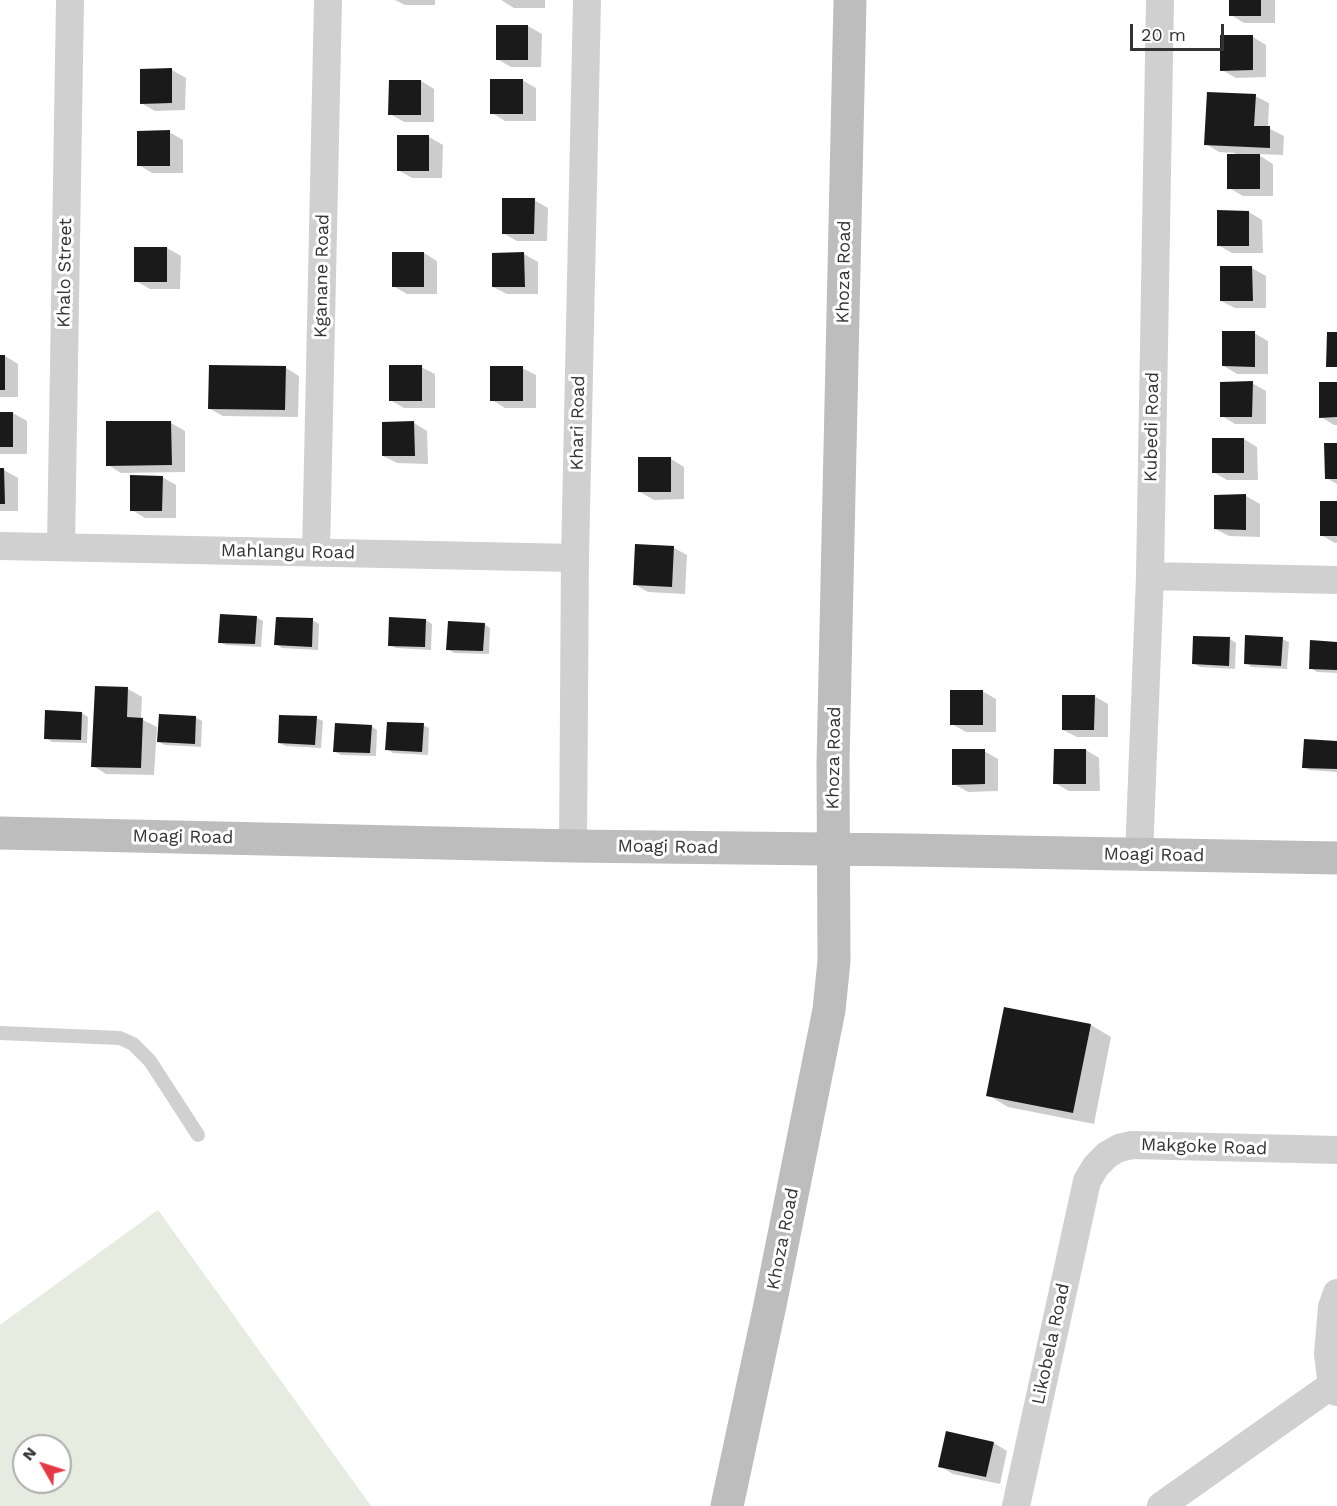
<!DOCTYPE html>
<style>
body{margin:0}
#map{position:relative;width:1337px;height:1506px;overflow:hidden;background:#fff;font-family:"Work Sans",sans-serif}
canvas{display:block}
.north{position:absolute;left:12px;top:1434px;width:60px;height:60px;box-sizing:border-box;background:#fff;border:2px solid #adadad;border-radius:50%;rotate:309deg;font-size:16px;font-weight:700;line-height:24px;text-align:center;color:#333}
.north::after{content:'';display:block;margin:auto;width:21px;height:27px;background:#e63946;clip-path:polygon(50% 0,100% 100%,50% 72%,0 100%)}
.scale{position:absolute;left:1130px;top:24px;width:94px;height:27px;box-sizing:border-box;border:3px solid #333;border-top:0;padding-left:8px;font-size:18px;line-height:21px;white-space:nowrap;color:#333;-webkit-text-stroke:4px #fff;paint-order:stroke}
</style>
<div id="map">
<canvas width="1337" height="1506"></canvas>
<div class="north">N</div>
<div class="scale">20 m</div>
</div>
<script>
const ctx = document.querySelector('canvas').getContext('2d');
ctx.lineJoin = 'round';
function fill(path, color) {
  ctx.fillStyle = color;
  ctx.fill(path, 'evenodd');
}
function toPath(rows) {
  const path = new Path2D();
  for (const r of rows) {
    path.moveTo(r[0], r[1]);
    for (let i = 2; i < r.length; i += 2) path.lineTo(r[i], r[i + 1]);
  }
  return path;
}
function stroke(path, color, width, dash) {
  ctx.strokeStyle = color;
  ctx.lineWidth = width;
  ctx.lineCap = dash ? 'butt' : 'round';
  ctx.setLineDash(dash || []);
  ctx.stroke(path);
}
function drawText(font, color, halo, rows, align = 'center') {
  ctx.font = font + ' "Work Sans",sans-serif';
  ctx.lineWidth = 6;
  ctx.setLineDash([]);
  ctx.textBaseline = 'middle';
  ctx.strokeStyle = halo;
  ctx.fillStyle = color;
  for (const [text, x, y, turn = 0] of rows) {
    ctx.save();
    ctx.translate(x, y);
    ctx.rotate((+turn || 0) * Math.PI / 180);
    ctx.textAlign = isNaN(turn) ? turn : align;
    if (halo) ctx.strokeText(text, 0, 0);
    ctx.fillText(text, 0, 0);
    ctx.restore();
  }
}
fill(toPath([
 [158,1210,371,1506,0,1506,0,1325],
 [24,1446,60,1446,60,1482,24,1482]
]), '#e6ecdf');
fill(toPath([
 [395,0,435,0,435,5,405,5],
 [501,0,545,0,545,8,514,8],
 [1231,0,1275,0,1275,23,1244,23,1231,15],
 [528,26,542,34,541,67,511,67,497,59],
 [1253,37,1266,45,1266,77,1236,78,1222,70],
 [172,70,186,78,185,110,155,111,141,103],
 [522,80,536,88,536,121,505,121,492,113],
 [421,81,434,89,434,122,404,122,390,114],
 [1255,96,1269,103,1268,128,1284,136,1283,155,1257,154,1273,164,1273,196,1243,196,1229,188,1235,153,1219,152,1206,144],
 [169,132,183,140,183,173,152,173,139,165],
 [429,137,443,145,442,178,412,178,398,170],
 [534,200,548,208,547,241,517,241,503,233],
 [1249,212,1262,220,1263,253,1232,253,1218,245],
 [167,248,181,256,180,289,150,289,136,281],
 [424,253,437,261,437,294,407,294,393,286],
 [524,254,538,262,538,294,507,294,493,287],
 [1252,268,1266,276,1266,308,1235,308,1221,301],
 [1254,333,1268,341,1268,374,1237,374,1224,366],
 [0,356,5,356,18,364,18,397,0,397],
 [421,367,435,374,435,408,404,408,390,400],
 [286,368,299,376,298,417,223,416,210,409],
 [522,368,536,375,536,408,505,408,492,400],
 [1252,383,1266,391,1266,424,1235,424,1222,416],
 [1337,384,1337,425,1334,425,1321,417],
 [0,413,13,413,27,421,27,454,0,454],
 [171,423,185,431,185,472,121,473,108,465],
 [414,423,427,431,428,464,397,463,383,456],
 [1244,439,1257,447,1258,480,1227,480,1213,472],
 [1337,445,1337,484,1326,478],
 [671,459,684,467,684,499,654,500,640,492],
 [0,470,4,470,18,478,18,511,0,511],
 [162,477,176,485,176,518,145,518,132,510],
 [1216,496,1246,496,1260,504,1260,537,1229,536,1215,529],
 [1337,503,1337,543,1335,543,1321,535],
 [674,548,687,555,685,594,648,592,634,584],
 [256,617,263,621,261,647,226,645,220,642],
 [391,619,426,620,432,624,431,650,396,648,390,645],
 [312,620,319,624,318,650,282,648,276,644],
 [484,624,490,628,489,654,454,653,448,649],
 [1230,639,1236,643,1235,669,1200,667,1193,663],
 [1282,639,1289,642,1287,669,1252,667,1246,663],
 [1337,643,1337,673,1317,672,1311,668],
 [128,689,142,697,141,719,157,727,154,775,106,774,93,766],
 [982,691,996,699,996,732,966,732,952,724],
 [1094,696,1108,704,1108,737,1077,737,1063,730],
 [47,712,82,713,88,717,87,743,52,742,46,738],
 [195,717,202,721,201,747,165,745,159,742],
 [316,718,323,721,321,748,286,746,279,743],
 [423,725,429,728,428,755,393,753,387,749],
 [371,726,377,730,376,756,341,755,334,751],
 [1337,742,1337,772,1310,770,1304,767],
 [1086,750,1099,758,1100,791,1069,791,1055,783],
 [984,751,998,759,998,791,968,792,954,784],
 [1005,1009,1091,1025,1111,1037,1094,1124,1008,1107,988,1095],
 [994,1443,1007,1451,1000,1484,953,1474,940,1466]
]), '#0003');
fill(toPath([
 [1229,0,1261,0,1261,16,1229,16],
 [496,25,528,25,528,60,496,60],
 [1220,35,1253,35,1253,70,1220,71],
 [172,68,172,103,140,104,140,69],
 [490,79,523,79,523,114,490,114],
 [389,80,421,80,421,115,388,115],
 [1207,92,1256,94,1254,126,1270,126,1270,148,1204,145],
 [170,130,170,166,137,166,137,131],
 [397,135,429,135,429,171,397,171],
 [1227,154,1260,154,1260,189,1227,189],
 [502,198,535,198,534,234,502,234],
 [1217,210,1249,211,1249,246,1217,246],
 [134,247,167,247,167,282,134,282],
 [392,252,424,252,424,287,392,287],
 [524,252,525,287,492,287,492,253],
 [1220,266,1252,266,1253,301,1220,301],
 [1222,331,1255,331,1255,367,1222,366],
 [1327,332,1337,332,1337,367,1326,367],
 [0,355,5,355,5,390,0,390],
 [209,365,286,366,285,410,208,409],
 [389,365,422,365,422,401,389,401],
 [490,366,523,366,523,401,490,401],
 [1253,381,1252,417,1220,417,1220,382],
 [1319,382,1337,382,1337,417,1319,418],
 [0,412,13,412,13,447,0,447],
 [106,421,171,421,172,465,106,466],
 [414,421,415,456,382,456,382,422],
 [1212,438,1244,438,1244,473,1212,473],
 [1324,443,1337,443,1337,479,1325,479],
 [638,457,671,457,671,492,638,492],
 [0,468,4,468,5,504,0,504],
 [130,475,163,476,162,511,130,511],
 [1246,494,1246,530,1214,529,1214,495],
 [1320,501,1337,501,1337,536,1320,536],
 [635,544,674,546,672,587,633,585],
 [220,614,257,616,255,644,218,643],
 [276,617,313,618,312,647,274,645],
 [389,617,426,619,425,647,388,646],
 [448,621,485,623,483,651,446,650],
 [1245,635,1283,637,1281,666,1244,664],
 [1193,636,1230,637,1229,666,1192,664],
 [1310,640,1337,642,1337,670,1309,669],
 [95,686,128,687,127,717,143,718,141,768,91,767],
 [950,690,983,690,983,725,950,725],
 [1062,695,1095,695,1094,730,1062,730],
 [45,710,82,712,81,740,44,739],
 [159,714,196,716,195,744,157,742],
 [279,715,317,716,315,745,278,743],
 [387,722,424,723,422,752,385,750],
 [335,723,372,725,370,753,333,752],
 [1304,739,1337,741,1337,769,1302,768],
 [952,749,985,749,985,784,952,785],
 [1054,749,1086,749,1086,784,1053,784],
 [1004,1007,1091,1024,1073,1113,986,1096],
 [946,1431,994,1442,986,1477,938,1467]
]), '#1a1a1a');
stroke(toPath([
 [0,1033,120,1038,133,1044,150,1061,198,1135]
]), '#d0d0d0', 14);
stroke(toPath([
 [0,546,575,558],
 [61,547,70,0],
 [316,553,328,0],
 [1150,576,1337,580],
 [573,846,575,558,587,0],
 [1139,855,1150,576,1160,0],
 [1337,1293,1332,1307,1328,1354,1332,1385,1337,1392],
 [1016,1506,1087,1181,1096,1166,1107,1155,1119,1148,1132,1145,1337,1150],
 [1161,1506,1332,1385]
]), '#d0d0d0', 28);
stroke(toPath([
 [0,833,573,846,909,850,1337,858],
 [727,1506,770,1305,829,1010,834,961,833,763,850,0]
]), '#bdbdbd', 33);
drawText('18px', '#333', '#fff', [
 ["Khoza Road",844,272,-89],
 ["Khalo Street",65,273,-89],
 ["Kganane Road",322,276,-89],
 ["Khari Road",578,423,-89],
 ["Kubedi Road",1152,427,-89],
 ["Mahlangu Road",288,552,1],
 ["Khoza Road",834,758,-89],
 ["Moagi Road",183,837,1],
 ["Moagi Road",668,847,1],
 ["Moagi Road",1154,855,1],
 ["Makgoke Road",1204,1147,2],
 ["Khoza Road",783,1239,-79],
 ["Likobela Road",1051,1344,-78]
]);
</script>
